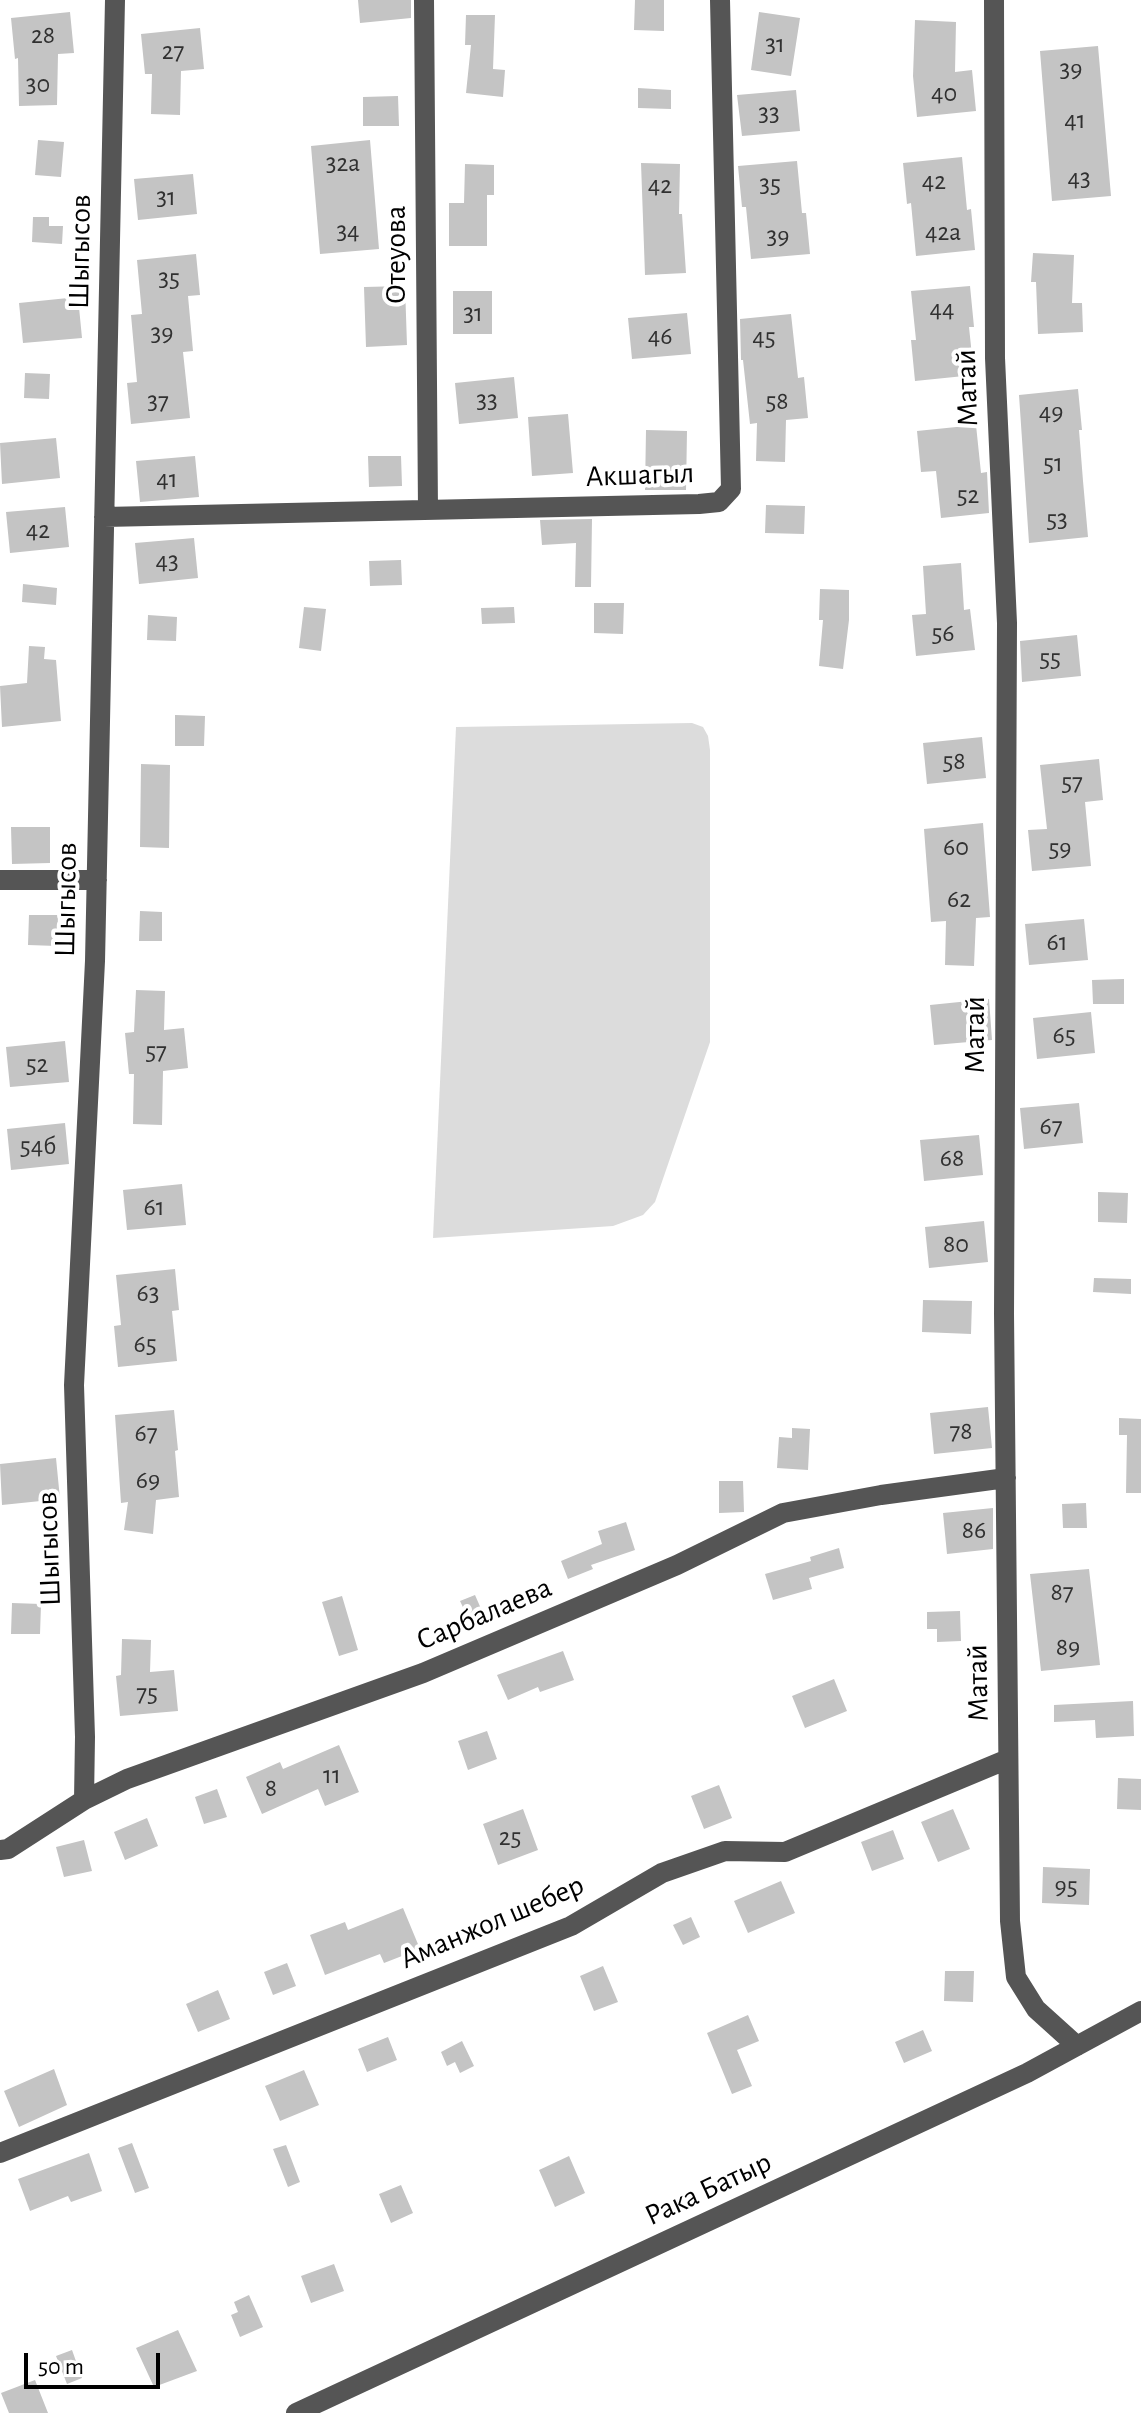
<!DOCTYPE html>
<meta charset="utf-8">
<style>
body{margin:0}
#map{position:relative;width:1141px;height:2413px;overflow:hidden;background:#fff;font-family:"Alegreya Sans",sans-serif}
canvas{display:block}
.scale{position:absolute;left:24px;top:2353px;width:136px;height:36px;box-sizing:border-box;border:4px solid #000;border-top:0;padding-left:10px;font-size:24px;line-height:28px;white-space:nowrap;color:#000;-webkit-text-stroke:6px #fff;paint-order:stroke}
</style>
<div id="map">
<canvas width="1141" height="2413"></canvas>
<div class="scale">50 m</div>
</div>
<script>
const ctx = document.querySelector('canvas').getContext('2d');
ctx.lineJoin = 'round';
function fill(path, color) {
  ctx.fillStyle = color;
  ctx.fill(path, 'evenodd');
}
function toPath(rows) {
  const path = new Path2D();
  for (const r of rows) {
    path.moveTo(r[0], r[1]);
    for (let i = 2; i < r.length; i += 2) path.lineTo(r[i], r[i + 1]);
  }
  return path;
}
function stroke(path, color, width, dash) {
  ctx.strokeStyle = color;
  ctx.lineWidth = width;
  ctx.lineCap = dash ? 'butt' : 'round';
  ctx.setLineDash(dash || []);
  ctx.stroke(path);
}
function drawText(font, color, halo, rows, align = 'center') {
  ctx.font = font + ' "Alegreya Sans",sans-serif';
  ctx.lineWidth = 8;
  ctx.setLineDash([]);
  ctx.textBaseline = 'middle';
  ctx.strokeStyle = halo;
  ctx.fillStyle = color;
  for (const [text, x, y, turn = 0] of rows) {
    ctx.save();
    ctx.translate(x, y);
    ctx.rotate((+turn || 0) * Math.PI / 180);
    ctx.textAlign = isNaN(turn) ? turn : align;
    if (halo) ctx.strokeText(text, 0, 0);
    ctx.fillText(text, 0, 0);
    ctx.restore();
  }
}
fill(toPath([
 [692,723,703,727,708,736,710,750,710,1042,655,1202,643,1215,613,1226,433,1238,456,727]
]), '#dcdcdc');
fill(toPath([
 [358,0,411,0,411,18,360,23],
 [635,0,664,0,664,31,634,30],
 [70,12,74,53,58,54,57,105,19,106,18,58,15,59,11,18],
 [759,12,800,18,791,76,751,70],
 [466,15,495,15,493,69,505,70,503,97,466,93,471,45,465,45],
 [915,20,956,22,955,72,972,70,976,111,917,117,913,76],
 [200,28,204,69,181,71,180,115,151,114,152,74,145,74,141,34],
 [1098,46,1111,196,1052,201,1040,51],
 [638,88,671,90,671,109,638,108],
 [796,90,800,131,742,136,737,95],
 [398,96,399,126,363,126,363,97],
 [38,140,64,142,61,177,35,175],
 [370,140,379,249,320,254,311,146],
 [962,157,967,210,971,209,975,250,916,256,911,203,907,204,903,163],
 [797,161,802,213,806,213,810,254,751,259,746,207,742,207,738,166],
 [641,163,680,164,679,214,682,214,686,273,645,275],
 [465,164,494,165,494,195,487,195,487,246,449,246,449,203,464,203],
 [193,174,197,214,138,220,134,179],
 [33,217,49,217,49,226,63,226,62,244,32,242],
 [1033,253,1074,255,1072,303,1082,303,1083,332,1038,334,1036,282,1031,282],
 [196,254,200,295,188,296,193,351,183,352,190,418,131,424,127,383,137,382,131,315,142,314,137,260],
 [405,286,407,345,366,347,364,287],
 [970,286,974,327,969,327,974,375,915,381,911,340,916,340,911,291],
 [453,291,492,291,492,334,453,334],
 [78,297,82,338,23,343,19,303],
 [687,313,691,354,632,359,628,318],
 [791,314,798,378,804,377,808,418,786,420,785,462,756,461,757,423,750,424,743,360,741,360,740,319],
 [25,373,50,374,49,399,24,398],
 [514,377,518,418,459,424,455,383],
 [1078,389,1082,430,1079,430,1083,481,1088,537,1029,543,1019,395],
 [568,414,573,473,532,476,528,417],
 [976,425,981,473,987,472,989,513,941,518,936,471,921,472,917,431],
 [646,430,687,431,686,490,645,490],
 [56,438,60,478,2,484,0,443],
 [195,456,199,497,140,502,136,461],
 [368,456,401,456,402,486,369,487],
 [766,505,805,506,804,534,765,533],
 [65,507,69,547,10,553,6,512],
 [592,519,591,587,575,587,576,543,542,545,540,520],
 [194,538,198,578,139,584,135,543],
 [401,560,402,585,370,586,369,561],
 [961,563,964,610,970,609,975,650,916,656,912,615,926,614,923,566],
 [23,584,57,588,56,605,22,602],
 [820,589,849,590,849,620,843,669,819,666,823,620,819,620],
 [594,603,624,603,623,634,594,633],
 [304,607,326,609,321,651,299,648],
 [514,607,515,623,482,624,481,608],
 [148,615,177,617,176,641,147,640],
 [1077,635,1081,676,1022,682,1020,641],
 [29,646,45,647,44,659,56,660,61,721,2,727,0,686,27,683],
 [175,715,205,716,204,746,175,746],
 [982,737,986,778,927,784,923,743],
 [1099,759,1103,800,1085,802,1091,866,1032,871,1028,830,1047,829,1040,765],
 [141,764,170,765,169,848,140,847],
 [983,823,990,917,976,918,974,966,945,965,946,921,931,922,924,829],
 [11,827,50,827,50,863,12,864],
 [140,911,162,912,162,941,139,941],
 [29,915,58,915,57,946,28,945],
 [1084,919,1088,960,1029,965,1025,924],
 [1124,979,1124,1004,1093,1004,1092,980],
 [136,990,165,991,164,1030,184,1028,188,1068,163,1071,162,1125,133,1124,134,1074,129,1074,125,1033,134,1032],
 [989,999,992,1040,934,1045,930,1005],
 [1091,1012,1095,1053,1037,1059,1033,1018],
 [65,1041,69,1082,10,1087,6,1047],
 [1079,1103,1083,1143,1024,1149,1020,1108],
 [65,1123,69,1164,11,1170,7,1129],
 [979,1135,983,1175,924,1181,920,1140],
 [182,1184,186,1225,127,1230,123,1190],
 [1098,1192,1128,1193,1127,1223,1098,1222],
 [984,1221,988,1262,929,1268,925,1227],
 [175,1269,179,1310,172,1311,177,1361,118,1367,114,1326,121,1325,116,1275],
 [1094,1278,1131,1279,1131,1294,1093,1292],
 [923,1300,972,1301,971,1334,922,1332],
 [988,1407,992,1448,934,1454,930,1413],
 [174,1410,178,1450,175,1451,179,1497,156,1500,153,1534,124,1530,128,1502,121,1503,115,1415],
 [1119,1418,1141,1419,1141,1493,1126,1493,1127,1435,1119,1435],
 [792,1428,810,1429,808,1470,777,1468,779,1437,792,1438],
 [56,1458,60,1499,2,1505,0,1464],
 [719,1481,743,1481,744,1512,719,1513],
 [1086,1503,1087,1528,1063,1528,1062,1504],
 [993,1508,993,1549,947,1554,943,1513],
 [626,1522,635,1550,591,1565,593,1569,568,1579,561,1561,602,1544,598,1531],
 [839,1548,844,1568,809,1578,812,1589,773,1600,765,1574,811,1561,810,1557],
 [1089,1569,1100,1665,1041,1671,1030,1574],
 [475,1595,482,1611,468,1618,460,1601],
 [342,1596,358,1650,339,1656,322,1602],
 [12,1603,41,1604,40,1634,11,1634],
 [960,1611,961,1641,937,1642,937,1629,927,1629,927,1612],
 [122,1639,151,1640,150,1672,174,1670,178,1711,120,1716,116,1676,121,1675],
 [563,1651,574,1680,540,1692,538,1687,508,1700,497,1675],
 [834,1679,847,1711,805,1728,792,1696],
 [1133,1701,1134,1736,1096,1738,1095,1720,1054,1722,1054,1705],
 [487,1731,497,1759,468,1770,458,1741],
 [339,1745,359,1792,325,1806,318,1789,262,1814,246,1777,280,1762,283,1769],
 [1118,1778,1141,1779,1141,1810,1117,1809],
 [719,1785,732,1818,704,1829,691,1796],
 [217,1789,227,1817,204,1824,195,1797],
 [523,1809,538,1850,498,1865,483,1824],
 [953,1809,970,1849,938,1862,921,1822],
 [147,1818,158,1846,125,1860,114,1832],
 [893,1830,904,1859,872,1871,861,1842],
 [84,1840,92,1871,64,1877,56,1847],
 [1043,1867,1090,1869,1089,1905,1042,1903],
 [781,1881,795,1913,748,1933,734,1901],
 [403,1908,420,1949,384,1963,380,1954,325,1975,310,1935,345,1922,348,1930],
 [691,1917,700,1937,683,1945,673,1925],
 [287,1963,296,1986,273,1995,264,1972],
 [603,1966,618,2002,594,2011,580,1976],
 [945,1971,974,1971,973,2002,944,2001],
 [218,1990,230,2019,198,2032,186,2004],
 [748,2015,759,2041,737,2050,752,2086,732,2094,707,2033],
 [923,2030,932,2051,904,2063,895,2042],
 [388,2037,397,2060,367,2072,358,2049],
 [462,2041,474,2066,460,2073,455,2062,447,2066,441,2052],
 [54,2069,67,2105,19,2127,4,2091],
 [304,2070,319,2105,280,2121,265,2086],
 [132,2143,149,2188,135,2193,118,2148],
 [286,2145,300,2182,288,2187,273,2149],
 [89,2153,102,2191,71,2202,68,2196,30,2211,18,2179],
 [569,2156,585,2193,555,2207,539,2170],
 [401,2185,413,2213,391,2223,379,2194],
 [334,2264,344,2291,311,2303,301,2276],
 [249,2295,263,2327,240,2337,231,2315,238,2312,234,2302],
 [178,2330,197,2371,154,2387,136,2348],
 [72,2350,82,2378,67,2384,56,2356],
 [35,2380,48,2413,9,2413,1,2393]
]), '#c4c4c4');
stroke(toPath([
 [424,0,428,510],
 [994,0,995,358,1007,623,1004,1313,1010,1921,1016,1977,1036,2009,1077,2046],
 [104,517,699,504,719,502,731,489,720,0],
 [0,880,97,880],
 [84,1800,85,1737,74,1385,95,961,115,0],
 [0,1850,8,1849,84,1800,127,1779,423,1673,677,1565,783,1513,881,1495,1006,1478],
 [0,2153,571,1926,662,1873,725,1851,785,1852,1008,1759],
 [296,2413,1027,2073,1141,2011]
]), '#555', 20);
drawText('26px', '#313131', null, [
 ["28",43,35],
 ["31",775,44],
 ["27",173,51],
 ["39",1071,69],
 ["30",38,84],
 ["40",944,93],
 ["33",769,113],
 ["41",1075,120],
 ["32а",343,163],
 ["43",1079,178],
 ["42",934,181],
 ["35",770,184],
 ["42",660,185],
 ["31",166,197],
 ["34",348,231],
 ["42а",943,232],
 ["39",778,236],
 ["35",169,278],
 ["44",942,309],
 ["31",473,313],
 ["39",162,333],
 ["46",660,336],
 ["45",764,337],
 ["33",487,400],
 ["37",158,401],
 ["58",777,401],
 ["49",1051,412],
 ["51",1053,463],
 ["41",167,479],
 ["52",968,495],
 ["53",1057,519],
 ["42",38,530],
 ["43",167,561],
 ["56",943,633],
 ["55",1050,658],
 ["58",954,761],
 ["57",1072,782],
 ["60",956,847],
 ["59",1060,848],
 ["62",959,899],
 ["61",1057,942],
 ["65",1064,1035],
 ["57",156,1051],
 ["52",37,1064],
 ["67",1051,1126],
 ["54б",38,1146],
 ["68",952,1158],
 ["61",154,1207],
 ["80",956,1244],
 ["63",148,1293],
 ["65",145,1344],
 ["78",961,1431],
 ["67",146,1433],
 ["69",148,1480],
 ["86",974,1530],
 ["87",1062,1592],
 ["89",1068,1647],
 ["75",147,1693],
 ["11",332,1775],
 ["8",271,1788],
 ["25",510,1837],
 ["95",1066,1886]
]);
drawText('30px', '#000', '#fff', [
 ["Шыгысов",80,252,-89],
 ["Отеуова",396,255,-90],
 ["Матай",967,388,-92],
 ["Акшагыл",640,475,-2],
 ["Шыгысов",66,900,-89],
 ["Матай",975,1035,-90],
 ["Шыгысов",49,1549,-92],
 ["Сарбалаева",484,1614,-23],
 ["Матай",978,1683,-91],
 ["Аманжол шебер",492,1922,-23],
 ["Рака Батыр",708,2189,-25]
]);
</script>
